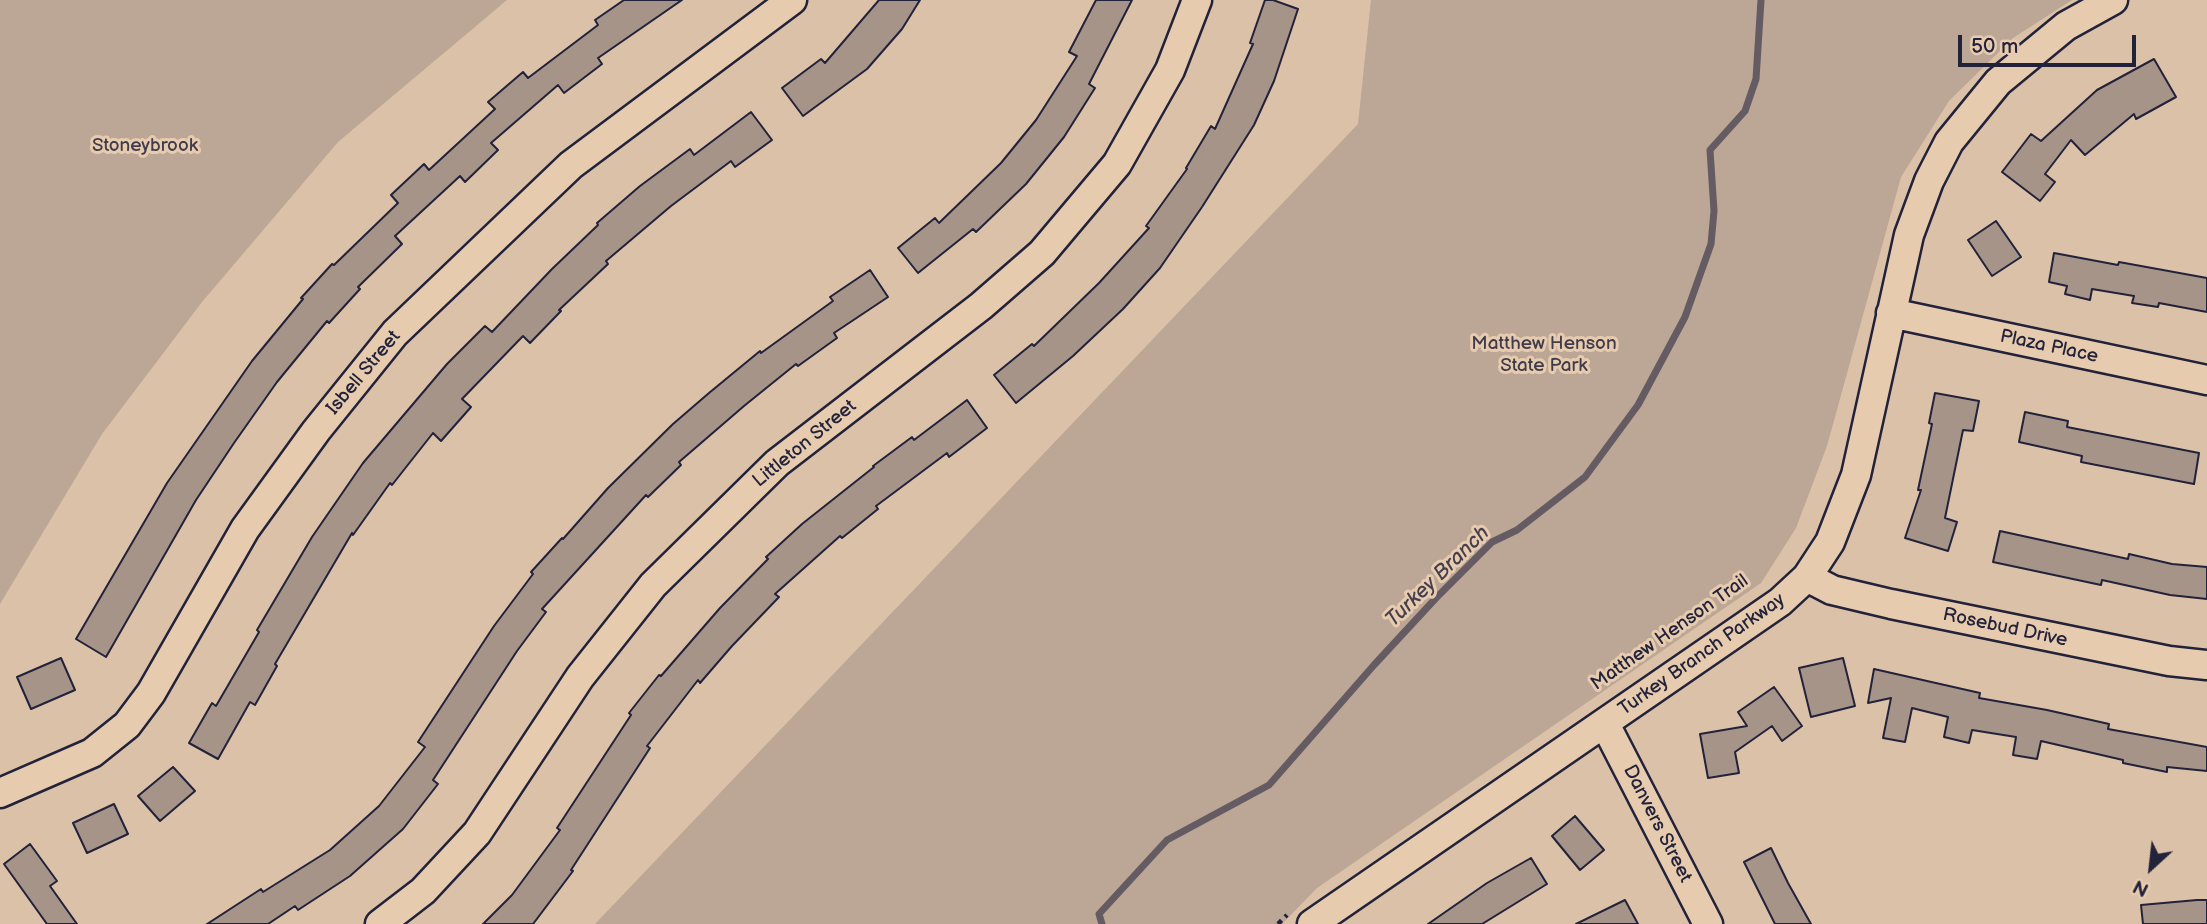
<!DOCTYPE html>
<style>
body{margin:0}
#map{position:relative;width:2207px;height:924px;overflow:hidden;background:#dbc1a7;font-family:"Balsamiq Sans",sans-serif}
canvas{display:block}
.north{position:absolute;left:2116px;top:833px;width:70px;height:70px;-webkit-text-stroke:5px #e7cbae;paint-order:stroke;rotate:207deg;font-size:19px;font-weight:700;line-height:28px;text-align:center;color:#22223b}
.north::after{content:'';display:block;margin:auto;width:24px;height:32px;background:#22223b;clip-path:polygon(50% 0,100% 100%,50% 72%,0 100%)}
.scale{position:absolute;left:1958px;top:35px;width:178px;height:32px;box-sizing:border-box;border:4px solid #22223b;border-top:0;padding-left:9px;font-size:21px;line-height:24px;white-space:nowrap;color:#22223b;-webkit-text-stroke:5px #e7cbae;paint-order:stroke}
</style>
<div id="map">
<canvas width="2207" height="924"></canvas>
<div class="north">N</div>
<div class="scale">50 m</div>
</div>
<script>
const ctx = document.querySelector('canvas').getContext('2d');
ctx.lineJoin = 'round';
function fill(path, color) {
  ctx.fillStyle = color;
  ctx.fill(path, 'evenodd');
}
function toPath(rows) {
  const path = new Path2D();
  for (const r of rows) {
    path.moveTo(r[0], r[1]);
    for (let i = 2; i < r.length; i += 2) path.lineTo(r[i], r[i + 1]);
  }
  return path;
}
function stroke(path, color, width, dash) {
  ctx.strokeStyle = color;
  ctx.lineWidth = width;
  ctx.lineCap = dash ? 'butt' : 'round';
  ctx.setLineDash(dash || []);
  ctx.stroke(path);
}
function drawText(font, color, halo, rows, align = 'center') {
  ctx.font = font + ' "Balsamiq Sans",sans-serif';
  ctx.lineWidth = 6;
  ctx.setLineDash([]);
  ctx.textBaseline = 'middle';
  ctx.strokeStyle = halo;
  ctx.fillStyle = color;
  for (const [text, x, y, turn = 0] of rows) {
    ctx.save();
    ctx.translate(x, y);
    ctx.rotate((+turn || 0) * Math.PI / 180);
    ctx.textAlign = isNaN(turn) ? turn : align;
    if (halo) ctx.strokeText(text, 0, 0);
    ctx.fillText(text, 0, 0);
    ctx.restore();
  }
}
fill(toPath([
 [0,0,507,0,338,142,202,302,102,434,0,604],
 [1371,0,2072,0,2013,38,1949,101,1901,177,1827,446,1796,528,1761,583,1317,888,1282,924,595,924,1358,124]
]), '#bca695');
stroke(toPath([
 [1102,924,1099,914,1167,840,1269,785,1374,665,1436,598,1492,542,1517,530,1585,477,1638,405,1685,317,1711,244,1714,211,1710,150,1745,111,1756,79,1761,0]
]), '#655b63', 7);
const building = toPath([
 [624,0,682,0,598,58,602,64,564,93,558,85,491,143,498,150,465,182,460,176,395,236,402,244,358,287,360,289,329,323,327,321,277,382,234,443,196,500,106,657,76,639,167,483,252,361,303,299,301,298,332,264,334,265,398,203,391,195,424,164,429,170,495,109,488,102,523,72,528,78,598,25,595,20,624,0],
 [879,0,920,0,902,29,867,69,803,116,782,88,821,59,825,63,879,0],
 [1096,0,1132,0,1089,84,1095,88,1064,137,1026,184,976,232,973,229,918,273,898,248,935,218,939,223,1001,163,1036,120,1077,56,1069,52,1096,0],
 [1265,0,1273,0,1298,9,1274,81,1254,125,1202,207,1160,268,1123,309,1073,356,1016,403,994,375,1032,344,1034,346,1099,283,1149,228,1146,226,1187,169,1186,168,1211,126,1215,129,1253,44,1250,43,1265,0],
 [2154,59,2176,97,2136,119,2134,114,2085,155,2071,140,2045,174,2055,182,2040,201,2002,172,2031,134,2041,141,2097,90,2154,59],
 [751,112,772,140,735,167,731,161,671,206,606,261,608,264,559,310,561,311,530,343,523,336,462,399,471,407,441,441,433,433,392,485,390,483,353,535,352,533,275,664,277,666,255,705,250,702,218,759,189,743,212,703,216,706,259,632,257,630,312,537,363,463,447,364,485,326,492,332,552,269,598,225,597,223,640,186,690,149,694,155,751,112],
 [1996,221,2021,257,1992,276,1968,240,1996,221],
 [2054,253,2118,265,2119,262,2207,278,2207,312,2159,303,2158,307,2132,303,2134,296,2092,289,2090,300,2065,294,2067,286,2049,282,2054,253],
 [870,270,888,297,834,333,837,338,798,366,796,364,744,406,679,462,681,465,648,497,646,495,542,609,546,612,517,651,433,780,438,784,403,829,350,876,298,910,295,906,268,924,207,924,261,889,263,892,330,850,379,806,425,747,418,742,494,626,533,574,531,572,562,538,563,539,608,488,673,424,709,393,760,351,761,353,833,301,830,297,870,270],
 [1935,393,1979,401,1973,431,1963,430,1945,518,1957,522,1948,551,1905,538,1921,490,1918,490,1932,424,1929,423,1935,393],
 [967,400,987,428,949,457,947,453,876,506,878,509,842,538,840,536,775,594,779,597,732,646,700,683,698,680,647,746,650,748,571,870,573,871,533,924,483,924,512,895,560,830,557,828,631,715,629,713,659,675,661,676,720,608,768,559,766,557,802,524,874,467,873,466,912,437,914,440,967,400],
 [2025,412,2068,421,2067,427,2199,453,2194,484,2081,462,2082,456,2019,442,2025,412],
 [2000,531,2128,559,2129,554,2172,564,2207,567,2207,599,2170,595,2102,580,2101,585,1993,562,2000,531],
 [61,658,75,690,31,709,17,677,61,658],
 [1843,658,1855,706,1811,717,1799,668,1843,658],
 [1874,669,1980,693,1979,698,2047,710,2109,724,2108,729,2207,747,2207,771,2167,767,2167,772,2123,763,2123,760,2041,741,2037,759,2013,755,2016,737,1972,730,1969,743,1944,737,1948,717,1912,708,1905,742,1883,738,1891,698,1868,703,1874,669],
 [1774,687,1802,726,1782,741,1772,726,1735,752,1739,773,1708,778,1700,734,1747,726,1738,712,1774,687],
 [173,767,195,791,160,821,138,796,173,767],
 [114,804,128,834,87,853,73,823,114,804],
 [1575,816,1604,850,1580,870,1552,836,1575,816],
 [30,844,57,881,50,886,77,924,47,924,4,864,30,844],
 [1771,848,1788,883,1811,924,1775,924,1744,862,1771,848],
 [1531,858,1547,884,1482,924,1428,924,1487,883,1531,858],
 [1625,900,1638,924,1576,924,1625,900],
 [2197,900,2207,900,2207,924,2143,924,2141,905,2197,900]
]);
fill(building, '#a79489');
stroke(building, '#22223b', 2);
const minor = toPath([
 [1891,313,2207,380],
 [1807,577,1832,590,1891,604,2169,661,2207,665],
 [1605,724,1708,924],
 [0,793,92,753,127,725,151,693,245,529,316,431,395,333,571,165,792,0],
 [380,924,423,891,477,833,580,677,653,585,777,463,981,306,1042,253,1117,164,1170,70,1197,0],
 [1312,924,1780,602,1807,577,1830,542,1856,475,1909,235,1929,181,1949,142,1998,82,2066,26,2113,0]
]);
stroke(minor, '#22223b', 33);
stroke(toPath([
 [1278,924,1287,915]
]), '#22223b', 4.5, [5, 5]);
stroke(minor, '#e7cbae', 28);
drawText('19px', '#413c4d', '#e7cbae', [
 ["Stoneybrook",145,146],
 ["Matthew Henson",1544,344],
 ["State Park",1544,366]
]);
drawText('19px', '#22223b', '#e7cbae', [
 ["Plaza Place",2049,347,12],
 ["Isbell Street",364,373,-50],
 ["Littleton Street",805,444,-39],
 ["Rosebud Drive",2005,628,12],
 ["Matthew Henson Trail",1670,633,-35],
 ["Turkey Branch Parkway",1702,655,-35],
 ["Danvers Street",1657,824,63]
]);
drawText('italic 21px', '#443e4f', '#e7cbae', [
 ["Turkey Branch",1438,577,-44]
]);
</script>
